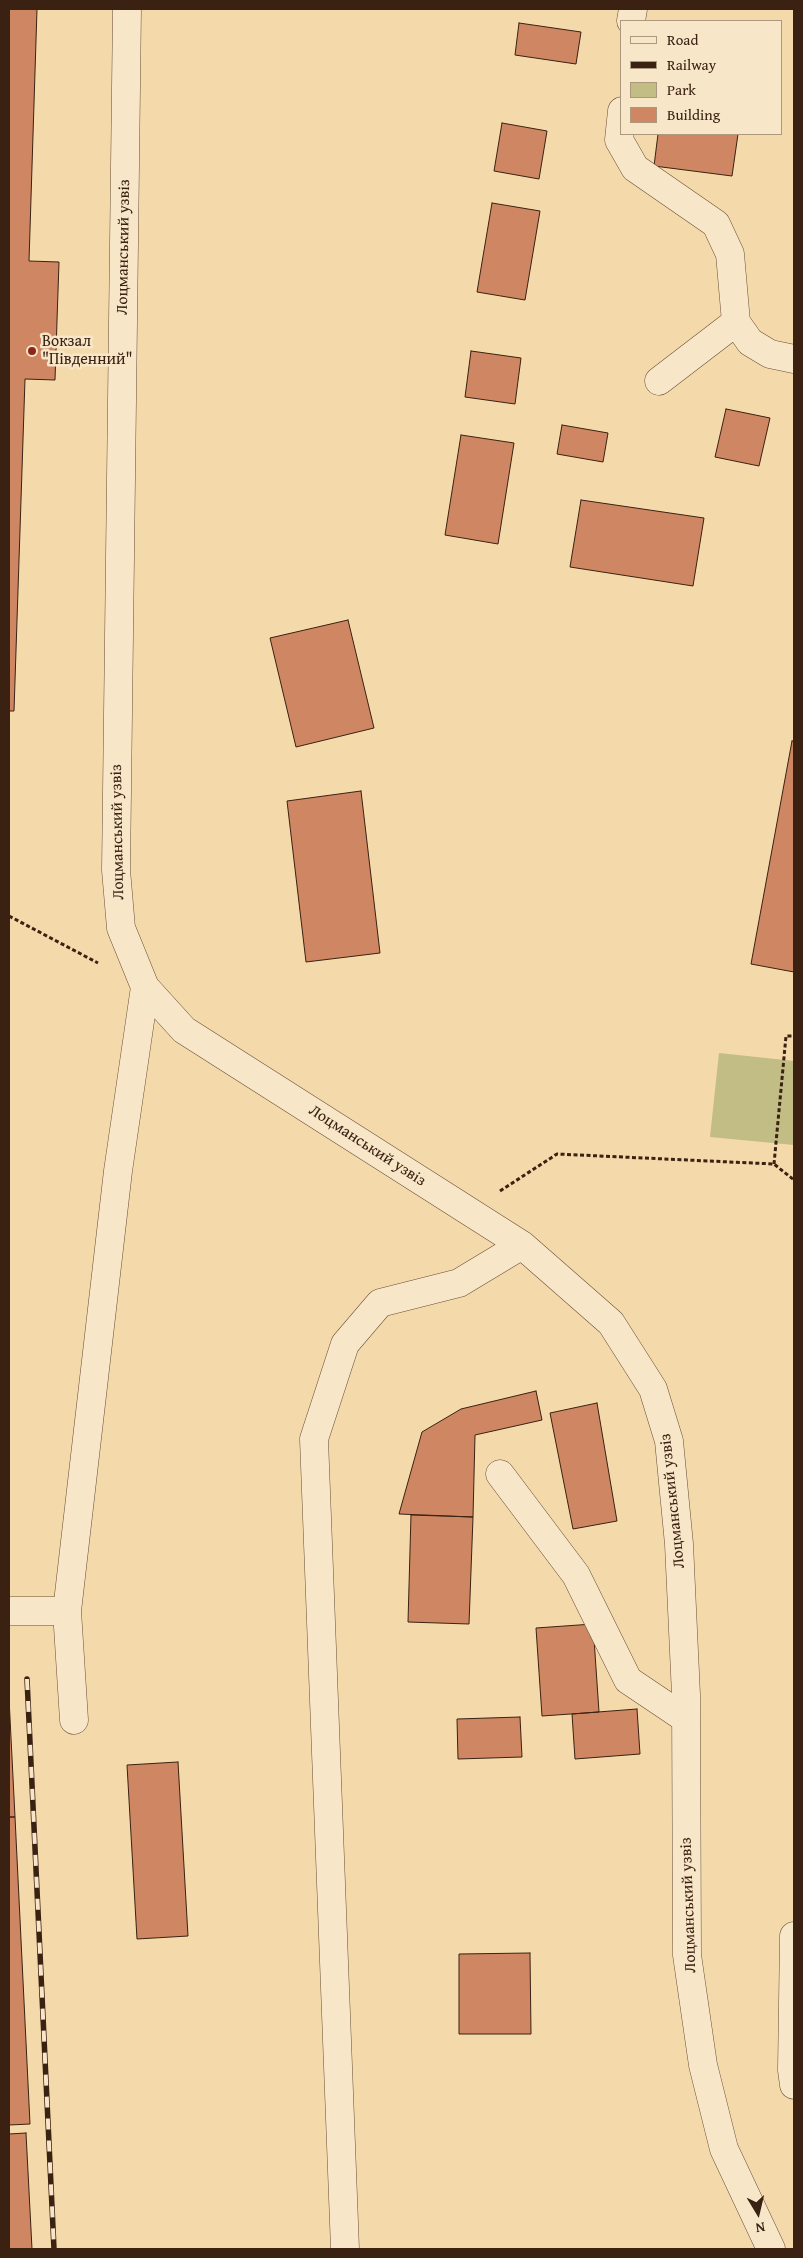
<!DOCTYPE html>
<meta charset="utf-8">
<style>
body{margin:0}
#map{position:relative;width:803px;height:2258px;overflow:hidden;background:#f4d9aa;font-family:"Gentium Book Plus",serif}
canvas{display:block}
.frame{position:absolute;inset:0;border:10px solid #3a2112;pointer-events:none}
.legend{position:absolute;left:620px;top:20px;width:162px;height:115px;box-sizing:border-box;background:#f8e6c8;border:1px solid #ac977f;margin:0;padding:6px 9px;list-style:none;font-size:15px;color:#3a2112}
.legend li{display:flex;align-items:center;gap:10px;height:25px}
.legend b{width:25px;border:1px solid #ac977f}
.north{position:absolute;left:733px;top:2188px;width:50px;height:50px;-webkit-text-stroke:4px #f8e6c8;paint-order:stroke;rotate:171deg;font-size:14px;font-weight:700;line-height:20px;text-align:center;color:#3a2112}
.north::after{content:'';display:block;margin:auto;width:18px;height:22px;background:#3a2112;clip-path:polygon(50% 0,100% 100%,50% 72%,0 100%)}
</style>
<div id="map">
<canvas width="803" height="2258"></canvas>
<div class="frame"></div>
<ul class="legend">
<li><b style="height:6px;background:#f8e6c8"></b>Road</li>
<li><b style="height:6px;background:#3a2112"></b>Railway</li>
<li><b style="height:14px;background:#c2bd84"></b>Park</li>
<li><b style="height:14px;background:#ce8663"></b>Building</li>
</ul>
<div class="north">N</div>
</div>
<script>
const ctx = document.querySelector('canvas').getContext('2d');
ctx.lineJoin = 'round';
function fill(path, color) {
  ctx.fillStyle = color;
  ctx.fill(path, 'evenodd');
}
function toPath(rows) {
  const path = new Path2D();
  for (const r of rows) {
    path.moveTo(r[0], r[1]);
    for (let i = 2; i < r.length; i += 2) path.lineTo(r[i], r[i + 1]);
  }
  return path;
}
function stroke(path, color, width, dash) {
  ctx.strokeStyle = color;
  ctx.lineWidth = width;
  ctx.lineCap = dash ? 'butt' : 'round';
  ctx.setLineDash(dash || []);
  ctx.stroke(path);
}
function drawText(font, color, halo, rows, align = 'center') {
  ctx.font = font + ' "Gentium Book Plus",serif';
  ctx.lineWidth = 5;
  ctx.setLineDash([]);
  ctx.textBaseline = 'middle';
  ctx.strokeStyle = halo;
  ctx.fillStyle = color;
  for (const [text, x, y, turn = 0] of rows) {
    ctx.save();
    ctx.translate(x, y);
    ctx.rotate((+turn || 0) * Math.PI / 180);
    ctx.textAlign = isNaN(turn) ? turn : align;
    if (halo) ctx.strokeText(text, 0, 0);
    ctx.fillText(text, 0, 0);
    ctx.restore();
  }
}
fill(toPath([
 [719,1053,794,1061,794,1145,710,1137]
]), '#c2bd84');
const building = toPath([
 [9,9,37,9,29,261,59,262,55,380,25,379,14,711,9,711,9,9],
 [519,23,581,32,576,64,515,55,519,23],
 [502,123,547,131,539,179,494,171,502,123],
 [658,134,738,134,732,176,654,166,658,134],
 [492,203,540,211,525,300,477,292,492,203],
 [471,351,521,358,515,404,465,397,471,351],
 [726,409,770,418,759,466,715,457,726,409],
 [562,425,608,433,603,462,557,454,562,425],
 [461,435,514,443,498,544,445,535,461,435],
 [581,500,704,518,693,586,570,567,581,500],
 [348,620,374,728,296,747,270,638,348,620],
 [792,741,794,741,794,972,751,964,792,741],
 [361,791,380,953,306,962,287,801,361,791],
 [536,1391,542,1420,475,1435,473,1517,399,1514,422,1432,461,1409,536,1391],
 [597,1403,617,1521,573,1529,550,1413,597,1403],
 [411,1515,473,1517,469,1624,408,1622,411,1515],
 [593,1624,599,1712,542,1716,536,1628,593,1624],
 [9,1698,15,1817,9,1817,9,1698],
 [637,1709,640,1754,575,1759,572,1714,637,1709],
 [520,1717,522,1757,458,1759,457,1719,520,1717],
 [178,1762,188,1936,137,1939,127,1765,178,1762],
 [9,1817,15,1817,30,2124,9,2125,9,1817],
 [530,1953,531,2034,459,2034,459,1954,530,1953],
 [26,2133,32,2249,9,2249,9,2134,26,2133]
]);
fill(building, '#ce8663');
stroke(building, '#3a2112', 1);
const minor = toPath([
 [127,9,116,870,121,928,145,987,184,1030,522,1245,611,1323,653,1389,669,1441,679,1544,686,1695,687,1955,703,2065,724,2149,771,2249],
 [631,21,633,9],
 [622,111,619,140,635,168,716,224,730,254,736,322,750,342,770,354,794,359],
 [659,381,736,322],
 [500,1474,576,1575,628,1680,686,1719],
 [9,1611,67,1611,118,1171,145,987],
 [67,1611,74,1720],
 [794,1936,792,2070,794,2085],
 [345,2249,314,1439,345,1344,380,1303,459,1283,522,1245]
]);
stroke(minor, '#684f38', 29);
stroke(toPath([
 [9,916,98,963],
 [774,1164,786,1036,794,1036],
 [500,1191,557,1154,774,1164,794,1180]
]), '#3a2112', 3, [4, 2.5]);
stroke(minor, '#f8e6c8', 28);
const rail = toPath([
 [27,1679,54,2249]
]);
stroke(rail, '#3a2112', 5.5);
stroke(rail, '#f8e6c8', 4, [11]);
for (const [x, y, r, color] of [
 [32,351,5,"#8f2418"]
]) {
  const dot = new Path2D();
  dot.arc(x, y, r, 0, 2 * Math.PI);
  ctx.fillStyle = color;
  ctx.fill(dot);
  stroke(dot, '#f8e6c8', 2);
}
drawText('16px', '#3a2112', '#f8e6c8', [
 ["Лоцманський узвіз",124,247,-89],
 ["Лоцманський узвіз",118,832,-91],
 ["Лоцманський узвіз",367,1146,33],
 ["Лоцманський узвіз",673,1501,-96],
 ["Лоцманський узвіз",689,1905,-92]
]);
drawText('16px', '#3a2112', '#f8e6c8', [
 ["Вокзал",42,342],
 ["\"Південний\"",42,360]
], 'left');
</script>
